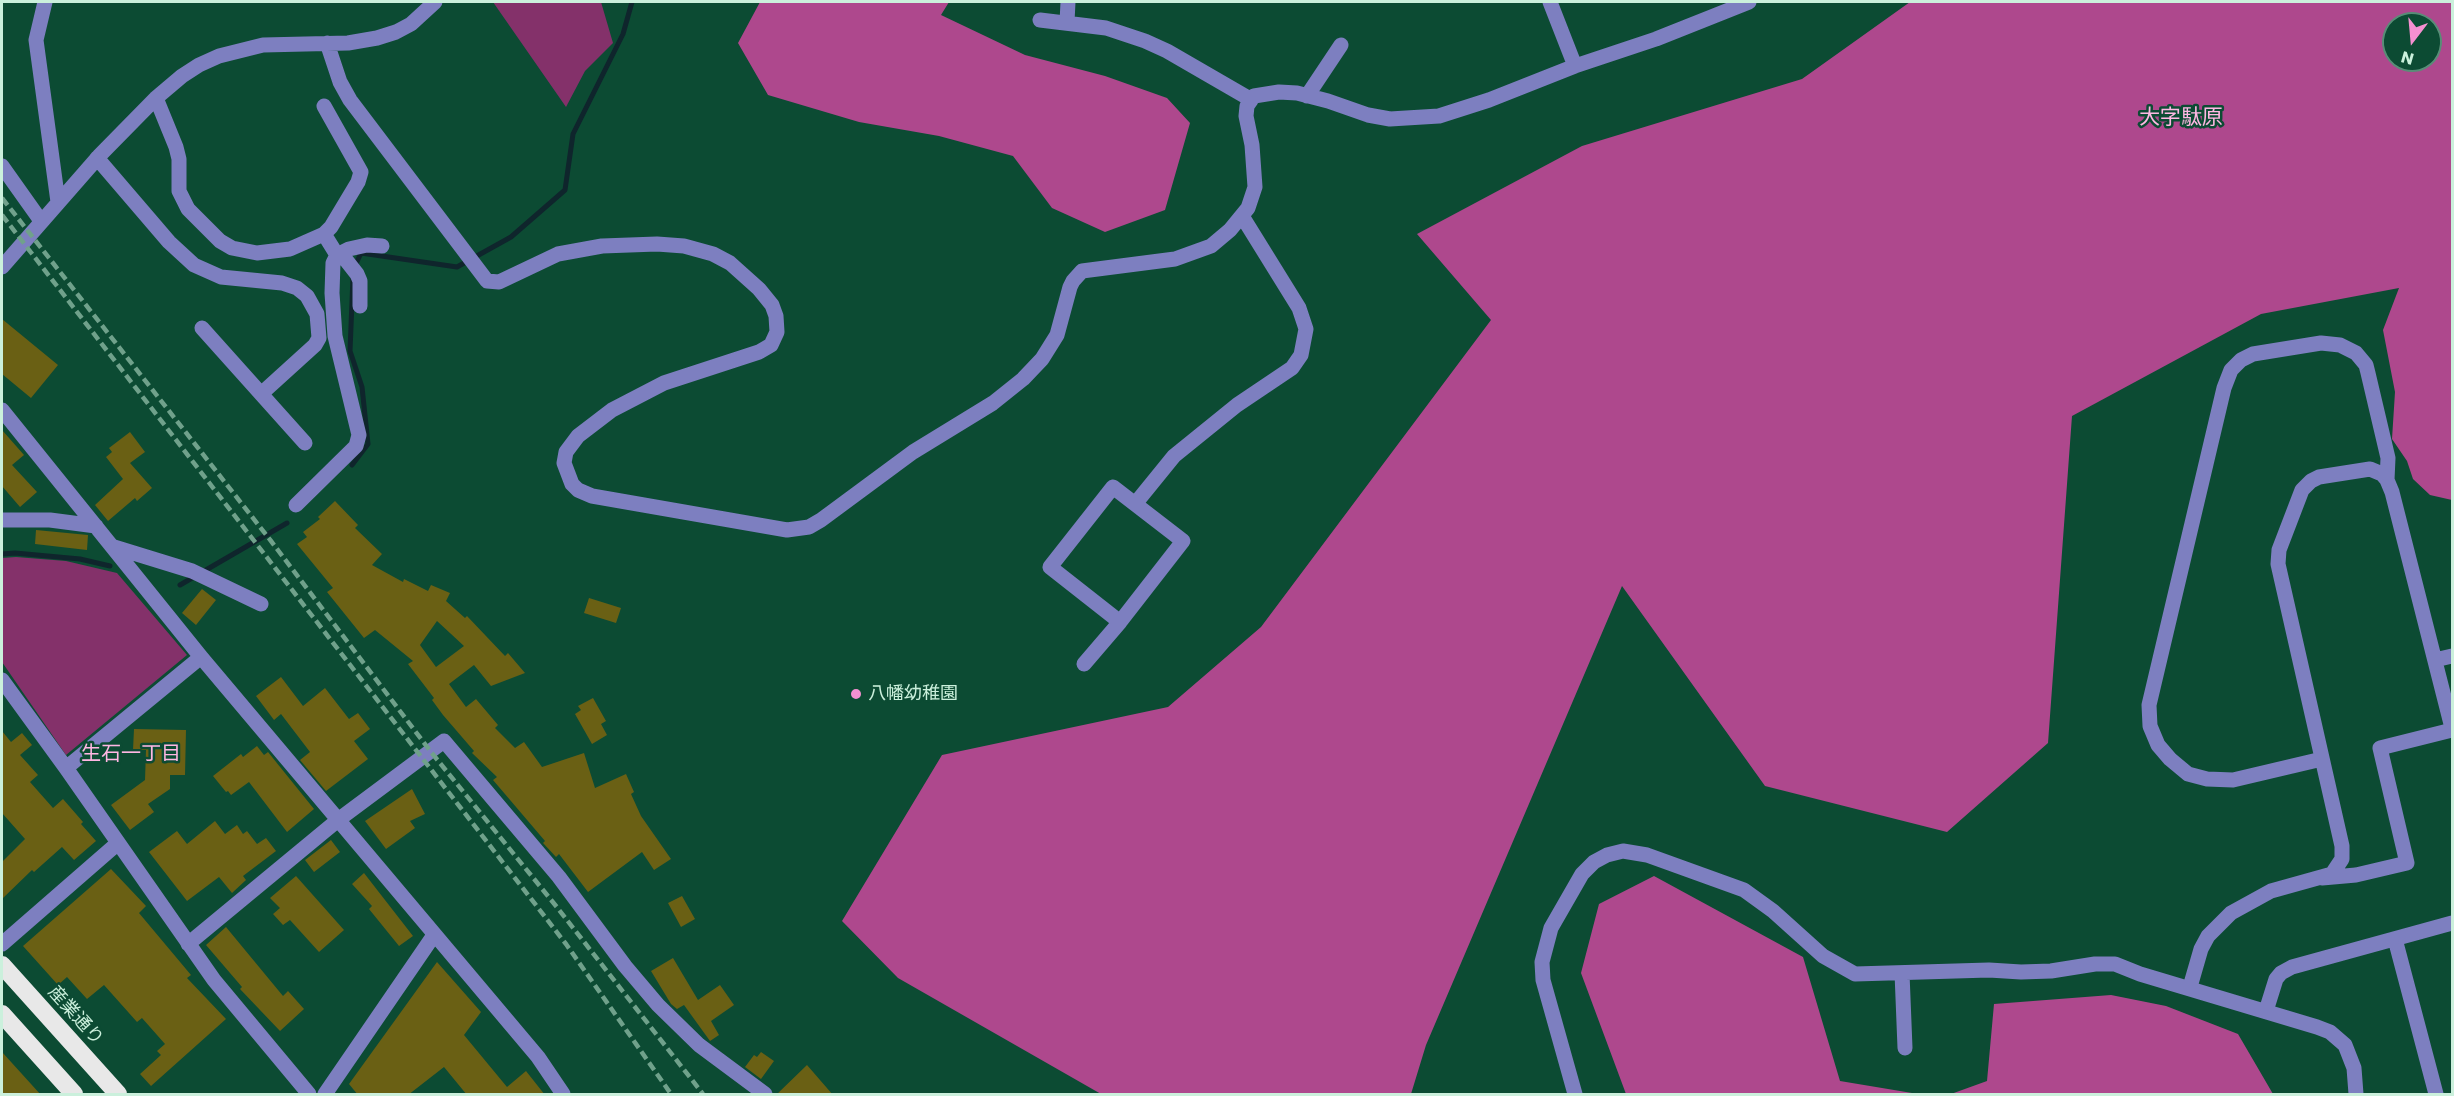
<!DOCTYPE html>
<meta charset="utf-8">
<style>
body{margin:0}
#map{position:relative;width:2454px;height:1096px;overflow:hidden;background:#0c4b33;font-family:Poppins,sans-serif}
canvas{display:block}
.frame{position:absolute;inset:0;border:3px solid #cbf0dc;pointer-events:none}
.north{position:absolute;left:2382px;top:12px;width:60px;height:60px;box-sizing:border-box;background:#0c4b33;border:2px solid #588d77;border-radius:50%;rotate:196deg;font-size:16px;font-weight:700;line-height:24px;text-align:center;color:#cbf0dc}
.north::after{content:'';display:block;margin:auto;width:21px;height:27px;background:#f590d1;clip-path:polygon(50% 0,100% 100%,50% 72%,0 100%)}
</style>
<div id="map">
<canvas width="2454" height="1096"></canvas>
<div class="frame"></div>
<div class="north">N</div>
</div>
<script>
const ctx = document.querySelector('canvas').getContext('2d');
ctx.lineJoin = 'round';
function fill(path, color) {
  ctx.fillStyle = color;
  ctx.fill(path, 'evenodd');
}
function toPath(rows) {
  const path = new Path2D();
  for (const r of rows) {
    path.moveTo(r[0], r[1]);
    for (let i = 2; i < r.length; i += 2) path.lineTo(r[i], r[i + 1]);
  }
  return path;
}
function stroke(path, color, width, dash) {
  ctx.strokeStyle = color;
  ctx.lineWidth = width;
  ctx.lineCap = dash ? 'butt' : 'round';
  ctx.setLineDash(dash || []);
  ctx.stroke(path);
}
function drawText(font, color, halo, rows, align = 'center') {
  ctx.font = font + ' Poppins,"Noto Sans JP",sans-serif';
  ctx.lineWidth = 5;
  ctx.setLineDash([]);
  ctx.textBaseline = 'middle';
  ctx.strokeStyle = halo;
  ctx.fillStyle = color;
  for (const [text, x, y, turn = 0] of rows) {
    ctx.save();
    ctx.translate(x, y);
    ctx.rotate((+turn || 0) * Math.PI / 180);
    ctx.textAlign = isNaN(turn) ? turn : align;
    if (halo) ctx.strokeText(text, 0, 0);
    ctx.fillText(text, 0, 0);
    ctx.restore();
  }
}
fill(toPath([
 [493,2,601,2,613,43,585,71,566,107],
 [16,557,66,561,117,573,187,655,66,755,2,662,2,558]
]), '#84316a');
fill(toPath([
 [760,2,949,2,941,15,1025,55,1105,76,1167,98,1190,123,1165,210,1105,232,1052,208,1013,156,939,136,859,122,768,95,738,43],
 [1910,2,2452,2,2452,500,2430,495,2413,479,2407,461,2392,439,2395,392,2383,330,2399,288,2261,314,2072,416,2048,743,1947,832,1765,786,1622,586,1426,1045,1411,1094,1101,1094,898,978,842,921,942,755,1168,707,1261,627,1491,320,1417,234,1582,146,1802,79],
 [2394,24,2430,24,2430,60,2394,60],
 [1654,876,1803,957,1840,1081,1918,1094,1626,1094,1581,973,1599,904],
 [2111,995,2166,1006,2238,1034,2273,1094,1951,1094,1987,1081,1994,1004]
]), '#ae488d');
stroke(toPath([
 [354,268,361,253,457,267,511,237,565,190,573,134,623,34,632,2],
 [352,465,368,444,362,387,350,351,353,277],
 [2,554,15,553,80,559,110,566],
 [180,585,287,523]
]), '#0f252c', 5);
fill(toPath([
 [2,319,58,365,31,398,2,374],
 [2,430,24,455,12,465,37,492,20,507,2,486],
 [130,432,145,452,130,463,152,488,137,501,135,498,108,521,95,505,123,479,106,457,112,452,109,448],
 [335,501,358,525,355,528,382,554,372,565,403,582,404,579,428,591,431,585,450,593,446,601,465,618,467,616,505,656,508,653,525,673,491,686,474,665,449,684,466,707,476,699,498,725,495,728,515,748,524,742,542,767,584,753,595,788,626,774,634,792,631,794,641,816,671,859,654,870,642,852,588,892,559,854,556,857,543,843,545,841,493,780,497,777,472,753,474,751,443,715,432,700,434,698,408,664,413,661,375,630,364,638,327,592,333,588,297,544,307,537,303,532,320,519,318,517],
 [437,621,464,646,436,667,420,645],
 [36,530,88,535,87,550,35,544],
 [202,589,216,600,196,625,182,613],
 [589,598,621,608,616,623,584,613],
 [281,677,303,706,325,688,349,719,358,713,370,729,354,741,368,759,326,791,300,760,310,752,281,714,274,720,256,696],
 [593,698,606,721,601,724,607,735,592,744,575,714,581,710,578,706],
 [134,729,186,730,185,775,170,775,170,789,148,804,154,812,130,830,111,805,145,780,146,750,133,750],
 [2,731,11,742,22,733,32,745,20,755,38,775,30,782,53,808,63,799,83,822,81,824,96,841,74,860,62,847,34,872,32,870,2,899,2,862,25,839,2,813],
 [257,746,264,755,268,752,314,809,287,832,249,782,231,795,228,791,226,792,213,776,241,754,243,757],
 [412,789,425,814,410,821,415,828,386,849,365,821],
 [215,821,225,834,237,825,243,834,247,831,257,844,266,838,276,851,243,876,246,880,232,893,219,877,187,901,149,852,177,831,187,844],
 [331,840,340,852,314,872,305,860],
 [111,869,146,906,139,913,191,975,187,978,226,1019,151,1086,140,1074,161,1055,157,1051,165,1044,142,1018,137,1022,104,985,87,999,67,977,58,985,23,946],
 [364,873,413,936,399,946,369,909,372,906,352,884],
 [296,876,344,930,319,952,290,920,283,925,273,914,280,908,270,898],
 [682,896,695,919,681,927,668,903],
 [226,927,283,996,288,991,304,1009,280,1031,240,989,242,987,206,945],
 [673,958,698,1000,720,985,734,1005,711,1021,719,1035,710,1041,684,1005,677,1009,671,1004,651,971],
 [437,962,481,1012,464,1035,507,1087,526,1071,545,1095,467,1095,444,1067,408,1095,358,1095,349,1084],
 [2,1052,41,1095,2,1095],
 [761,1052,774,1061,761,1079,745,1067,754,1055,757,1057],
 [807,1065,833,1095,776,1095]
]), '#6a6014');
stroke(toPath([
 [45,2,36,40,58,202],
 [1550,2,1575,66],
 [1040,20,1106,28,1145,41,1167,51,1250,99],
 [1067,22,1068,2],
 [327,43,340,82,350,100,487,281,499,282,558,254,602,246,657,244,684,246,713,254,730,263,759,289,772,305,776,316,777,332,771,345,759,352,664,383,612,410,578,436,566,452,564,463,572,484,578,490,592,496,787,530,809,527,821,520,913,452,993,403,1023,379,1042,359,1057,335,1070,287,1073,281,1082,271,1175,259,1211,246,1230,230,1248,208,1255,187,1252,145,1246,116,1247,106,1254,96,1279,92,1297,93,1328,101,1368,115,1390,119,1439,116,1489,100,1575,66,1656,39,1749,2],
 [1307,96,1341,45],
 [156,98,176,147,179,159,179,191,188,209,220,241,232,248,257,253,290,249,324,234,331,227,358,182,361,172,324,106],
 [97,158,169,242,194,265,221,277,282,283,297,288,307,296,317,314,319,338,315,345,261,394],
 [2,166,41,221],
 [324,234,337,255,346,260,357,274,360,281,360,306],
 [2,267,100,155,156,98,182,76,199,65,219,56,263,45,348,43,377,38,396,32,411,24,435,2],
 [202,328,305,443],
 [2,410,201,657,538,1057,563,1094],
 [1113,487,1183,541,1120,622,1050,567,1113,487],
 [1135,504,1174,456,1237,405,1292,368,1301,355,1306,329,1299,308,1242,216],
 [296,505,356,446,359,435,335,336,332,293,333,263,337,255,349,249,367,245,382,246],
 [2,520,50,520,96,526],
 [114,547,192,571,261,604],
 [2435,660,2452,656],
 [1084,664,1120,622],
 [2,680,66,768,214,980,309,1094],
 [2322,759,2233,780,2207,779,2188,774,2170,759,2158,745,2150,726,2149,705,2224,388,2231,370,2241,360,2253,354,2321,343,2340,345,2356,353,2366,365,2368,373,2388,458,2387,480],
 [66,768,201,657],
 [2322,878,2356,875,2407,863,2380,748,2452,730],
 [2395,939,2436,1094],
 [2,944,118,843],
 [188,944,338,820,444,741,559,877,625,966,658,1005,699,1045,765,1094],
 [1902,973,1905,1048],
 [2190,987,2201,949,2208,936,2231,913,2271,891,2332,874,2342,859,2342,846,2278,564,2279,550,2302,490,2311,481,2319,477,2370,469,2382,474,2387,480,2392,492,2452,728],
 [2266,1011,2276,979,2281,973,2292,967,2452,923],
 [325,1094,434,935],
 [1575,1094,1543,980,1542,962,1551,928,1582,874,1594,862,1607,855,1623,851,1647,855,1744,890,1773,911,1823,956,1855,974,1989,970,2021,972,2051,971,2095,964,2115,964,2140,974,2317,1027,2330,1032,2345,1045,2354,1068,2356,1094]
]), '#7d7fc0', 15);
stroke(toPath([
 [2,965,118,1094],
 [2,1014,74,1094]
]), '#e8e8e8', 18);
stroke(toPath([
 [2,198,271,541,431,752,556,906,703,1094],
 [2,215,566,944,671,1094]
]), '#70a18b', 4.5, [9, 4.5]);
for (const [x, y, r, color] of [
 [856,694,6,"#f590d1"]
]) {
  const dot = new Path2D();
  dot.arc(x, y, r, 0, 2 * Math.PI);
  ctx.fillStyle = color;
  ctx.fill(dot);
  stroke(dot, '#0c4b33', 2);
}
drawText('18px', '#cbf0dc', '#0c4b33', [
 ["八幡幼稚園",868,694]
], 'left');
drawText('18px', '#cbf0dc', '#0c4b33', [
 ["産業通り",75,1016,48]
]);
drawText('20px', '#ffb7e3', '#0c4b33', [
 ["生石一丁目",131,755]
]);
drawText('21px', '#ffb7e3', '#0c4b33', [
 ["大字駄原",2181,119]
]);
</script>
